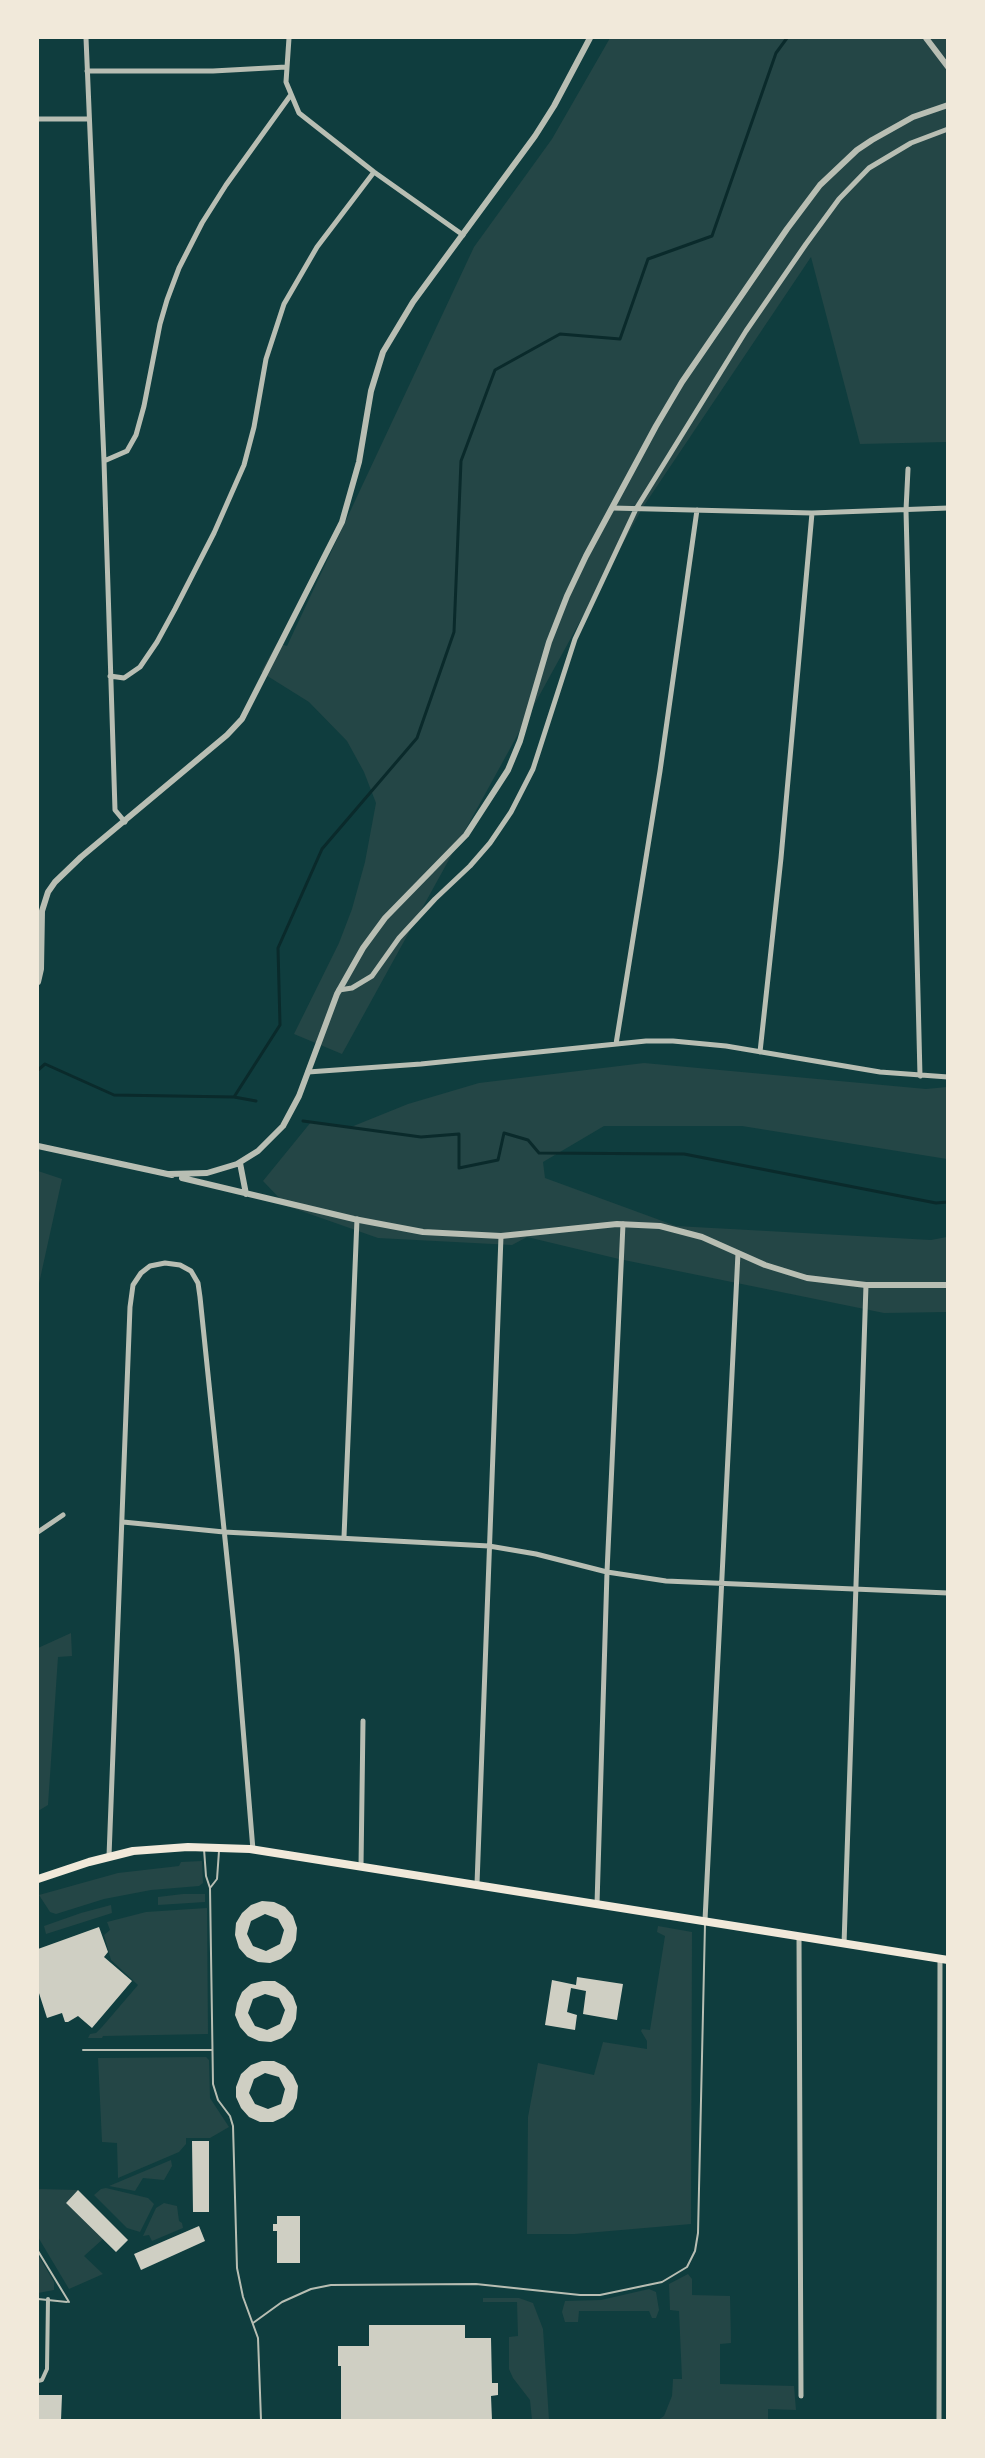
<!DOCTYPE html>
<style>
body{margin:0}
#map{position:relative;width:985px;height:2458px;overflow:hidden;background:#0f3d3e;font-family:"Libre Baskerville",serif}
canvas{display:block}
.frame{position:absolute;inset:0;border:39px solid #f1e9da;pointer-events:none}
</style>
<div id="map">
<canvas width="985" height="2458"></canvas>
<div class="frame"></div>
</div>
<script>
const ctx = document.querySelector('canvas').getContext('2d');
ctx.lineJoin = 'round';
function fill(path, color) {
  ctx.fillStyle = color;
  ctx.fill(path, 'evenodd');
}
function toPath(rows) {
  const path = new Path2D();
  for (const r of rows) {
    path.moveTo(r[0], r[1]);
    for (let i = 2; i < r.length; i += 2) path.lineTo(r[i], r[i + 1]);
  }
  return path;
}
function stroke(path, color, width, dash) {
  ctx.strokeStyle = color;
  ctx.lineWidth = width;
  ctx.lineCap = dash ? 'butt' : 'round';
  ctx.setLineDash(dash || []);
  ctx.stroke(path);
}
fill(toPath([
 [610,38,947,38,947,442,860,444,811,257,643,507,342,1054,294,1034,339,943,352,909,365,862,376,803,364,772,347,741,309,702,261,672,277,643,287,646,474,247,552,139],
 [644,1063,926,1089,947,1087,947,1159,742,1126,604,1126,543,1162,545,1178,676,1226,931,1240,947,1237,947,1312,884,1313,619,1259,527,1237,512,1245,378,1238,287,1206,263,1181,311,1122,351,1127,408,1104,479,1083],
 [38,1171,62,1179,38,1288],
 [71,1633,72,1656,58,1657,48,1805,38,1811,38,1648],
 [202,1861,203,1883,199,1886,151,1890,104,1899,56,1914,50,1912,39,1895,118,1873,179,1866,181,1862],
 [183,1894,205,1894,205,1902,158,1905,158,1897],
 [111,1905,112,1913,46,1934,44,1926,81,1913],
 [207,1908,208,2034,103,2036,102,2038,88,2038,90,2034,96,2033,102,2027,138,1985,111,1960,104,1935,110,1930,107,1922,146,1912],
 [658,1926,692,1932,691,2224,575,2234,527,2234,528,2117,538,2063,594,2075,603,2042,647,2049,647,2041,641,2031,642,2029,650,2030,665,1936,657,1932],
 [206,2057,209,2060,210,2098,229,2127,210,2138,186,2138,186,2144,179,2152,118,2178,117,2143,102,2142,98,2058],
 [171,2160,172,2166,164,2180,143,2178,135,2191,109,2186],
 [106,2188,148,2198,154,2204,140,2232,127,2228,94,2195,101,2189],
 [38,2189,78,2190,66,2203,103,2239,84,2256,103,2274,69,2289,38,2237],
 [164,2203,177,2206,179,2221,182,2223,183,2228,152,2241,149,2235,143,2236,156,2208],
 [38,2255,54,2282,54,2290,38,2293],
 [688,2274,692,2279,692,2295,730,2296,731,2343,720,2344,720,2384,794,2386,796,2410,768,2409,768,2420,658,2420,664,2416,672,2396,673,2379,682,2379,679,2311,670,2310,669,2284],
 [649,2289,656,2292,659,2310,656,2318,652,2318,649,2311,579,2311,578,2322,565,2322,562,2312,565,2301,601,2300],
 [483,2298,519,2298,533,2303,543,2329,549,2420,532,2420,530,2400,513,2378,509,2369,509,2337,518,2336,517,2302,483,2302]
]), '#244646');
stroke(toPath([
 [38,1070,45,1064,114,1095,234,1097,280,1025,278,948,322,849,417,738,454,632,461,461,495,370,560,334,620,339,648,259,712,236,776,53,787,38],
 [234,1097,256,1101],
 [303,1121,421,1137,459,1134,459,1168,498,1160,504,1133,528,1140,539,1153,684,1154,936,1203,948,1202]
]), '#0a2a2b', 3);
fill(toPath([
 [262,1901,274,1902,285,1907,293,1916,297,1928,296,1940,291,1951,281,1959,270,1963,258,1962,247,1957,239,1948,235,1935,236,1923,242,1913,251,1905],
 [265,1914,278,1919,284,1930,280,1944,266,1951,253,1946,247,1934,251,1921],
 [99,1927,108,1952,104,1957,132,1981,92,2028,78,2016,68,2022,65,2022,62,2013,47,2018,38,1990,38,1949],
 [577,1977,623,1984,617,2020,583,2014,586,1991,571,1988,567,2012,577,2015,575,2030,545,2025,552,1980,576,1985],
 [263,1981,275,1981,285,1987,293,1996,297,2007,296,2019,291,2030,282,2038,271,2042,259,2041,248,2036,240,2027,235,2015,237,2003,242,1992,251,1984],
 [265,1994,279,1998,285,2010,280,2024,267,2030,255,2026,248,2013,253,1999],
 [262,2061,274,2061,285,2066,293,2075,298,2086,297,2098,293,2109,284,2117,273,2122,260,2122,249,2117,241,2108,236,2097,236,2087,241,2074,251,2065],
 [265,2073,279,2077,285,2089,281,2104,268,2109,255,2104,249,2093,254,2079],
 [192,2141,209,2141,209,2212,193,2212],
 [78,2190,128,2240,116,2252,66,2203],
 [277,2216,300,2216,300,2263,277,2263,277,2231,273,2231,273,2224,277,2224],
 [199,2226,205,2241,141,2270,134,2254],
 [369,2325,465,2325,465,2338,491,2338,492,2383,498,2383,498,2395,491,2396,492,2420,341,2420,341,2366,338,2366,338,2346,369,2346],
 [38,2395,62,2395,61,2420,38,2420]
]), '#cfcfc3');
stroke(toPath([
 [204,1849,206,1876,210,1888,213,2084,218,2100,230,2116,233,2126,237,2268,243,2297,258,2338,261,2420],
 [210,1888,217,1879,219,1851],
 [83,2050,212,2050],
 [38,2251,69,2302],
 [38,2299,67,2302],
 [253,2323,282,2302,311,2289,331,2285,476,2284,580,2295,600,2295,662,2282,687,2267,695,2251,698,2233,705,1924]
]), '#b8beb3', 2);
stroke(toPath([
 [38,2381,42,2380,47,2369,48,2299]
]), '#b8beb3', 4);
stroke(toPath([
 [86,38,104,461,115,810,125,822],
 [289,38,286,82,299,113,374,172,463,235],
 [87,71,213,71,286,67],
 [38,119,89,119],
 [104,461,127,451,136,435,144,406,160,324,167,300,179,268,202,223,226,185,290,96],
 [908,469,906,510,920,1076],
 [612,508,812,513,948,508],
 [110,676,124,678,140,667,157,642,175,609,214,533,244,465,254,427,266,359,284,304,317,247,374,172],
 [339,990,352,988,372,976,399,938,435,899,470,866,490,843,511,812,533,769,575,639,636,509,746,331,806,244,839,199,869,168,911,143,948,129],
 [616,1044,660,771,697,510],
 [760,1052,781,858,812,513],
 [308,1072,421,1064,646,1041,673,1041,726,1046,880,1072,948,1077],
 [123,1522,224,1532,489,1546,536,1554,607,1572,666,1581,948,1593],
 [38,1532,63,1515],
 [344,1537,357,1219],
 [109,1856,130,1307,133,1285,141,1273,150,1266,165,1263,180,1265,191,1271,198,1283,200,1297,237,1655,253,1850],
 [361,1866,363,1721],
 [477,1884,501,1236],
 [597,1904,607,1572,623,1224],
 [705,1920,738,1253],
 [799,1936,801,2396],
 [844,1944,866,1285],
 [939,2420,940,1959]
]), '#b8beb3', 5);
stroke(toPath([
 [926,38,948,67],
 [38,982,41,969,42,911,48,892,55,882,81,857,227,735,242,719,342,522,359,462,371,391,383,352,413,302,535,136,554,106,590,38],
 [38,1146,172,1175],
 [240,1163,246,1194],
 [169,1174,207,1173,237,1164,258,1151,283,1126,299,1096,337,994,363,948,385,918,466,835,508,770,520,741,549,642,567,596,586,556,656,426,682,382,787,229,820,185,857,150,872,140,913,117,948,105],
 [182,1178,354,1219,423,1232,501,1236,617,1224,660,1226,702,1237,765,1265,807,1278,866,1285,948,1285]
]), '#b8beb3', 6);
stroke(toPath([
 [38,1879,89,1862,133,1851,188,1847,250,1849,948,1960]
]), '#f1e9da', 8);
</script>
